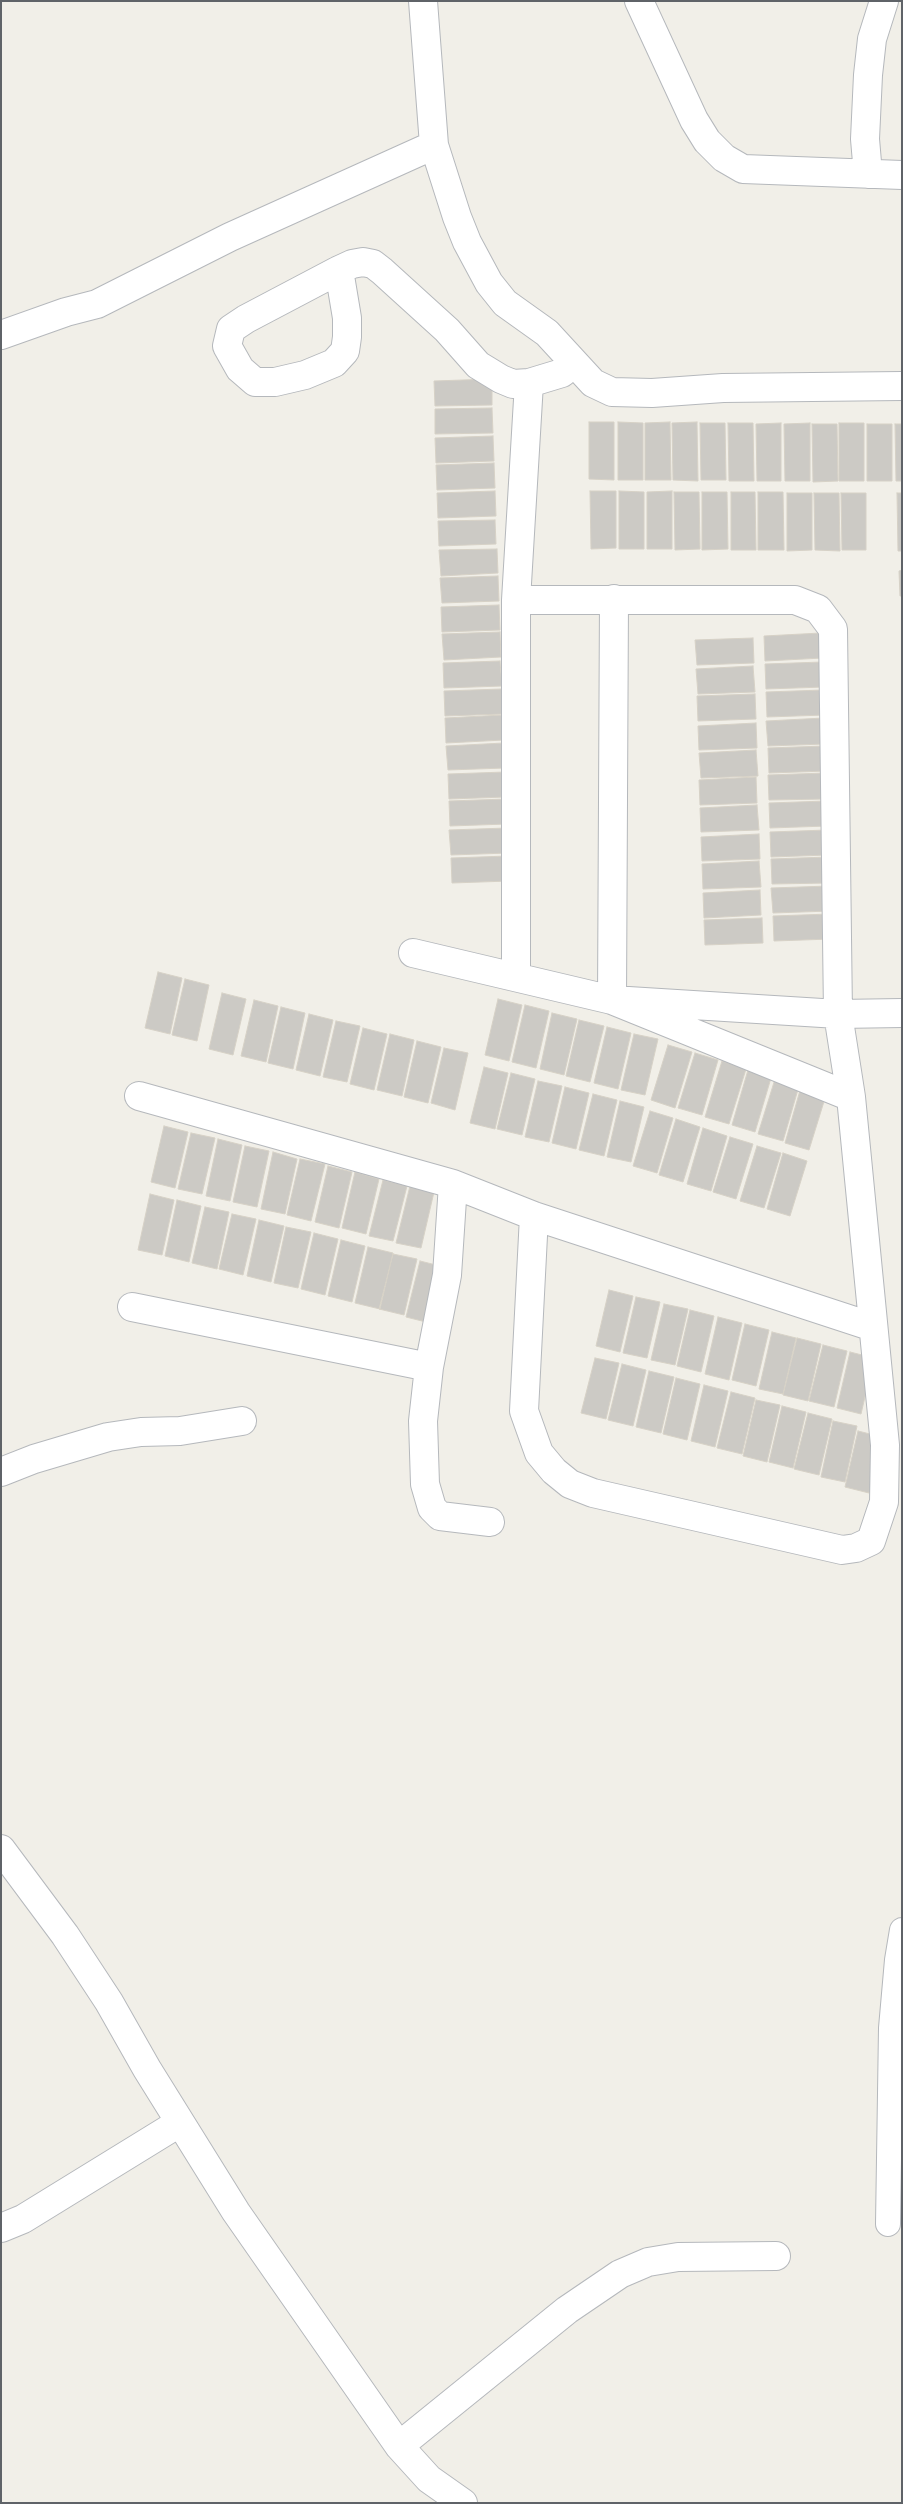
<!DOCTYPE html>
<style>
body{margin:0}
#map{position:relative;width:903px;height:2504px;overflow:hidden;background:#f1efe8;font-family:"Sofia Sans Condensed",sans-serif}
canvas{display:block}
.frame{position:absolute;inset:0;border:2px solid #5f6368;pointer-events:none}
</style>
<div id="map">
<canvas width="903" height="2504"></canvas>
<div class="frame"></div>
</div>
<script>
const ctx = document.querySelector('canvas').getContext('2d');
ctx.lineJoin = 'round';
function fill(path, color) {
  ctx.fillStyle = color;
  ctx.fill(path, 'evenodd');
}
function toPath(rows) {
  const path = new Path2D();
  for (const r of rows) {
    path.moveTo(r[0], r[1]);
    for (let i = 2; i < r.length; i += 2) path.lineTo(r[i], r[i + 1]);
  }
  return path;
}
function stroke(path, color, width, dash) {
  ctx.strokeStyle = color;
  ctx.lineWidth = width;
  ctx.lineCap = dash ? 'butt' : 'round';
  ctx.setLineDash(dash || []);
  ctx.stroke(path);
}
const building = toPath([
 [492,379,492,405,435,406,434,381,492,379],
 [492,408,493,433,435,434,435,409,492,408],
 [589,422,614,422,614,480,589,479,589,422],
 [618,422,643,423,643,480,618,480,618,422],
 [670,422,671,480,645,480,645,423,670,422],
 [697,422,698,481,673,480,672,423,697,422],
 [700,423,725,423,726,480,701,480,700,423],
 [728,423,753,423,754,481,729,481,728,423],
 [781,423,781,481,757,481,756,424,781,423],
 [810,423,810,481,785,481,784,424,810,423],
 [839,423,864,423,864,481,839,481,839,423],
 [812,424,837,424,838,481,813,482,812,424],
 [867,424,892,424,892,481,867,481,867,424],
 [895,424,902,424,902,481,896,481,895,424],
 [493,436,494,461,436,463,435,438,493,436],
 [494,463,495,488,437,490,436,465,494,463],
 [495,491,496,516,438,518,437,493,495,491],
 [590,491,616,491,616,548,591,549,590,491],
 [619,491,644,492,644,549,619,549,619,491],
 [672,491,672,549,647,549,647,492,672,491],
 [674,492,699,492,700,549,675,550,674,492],
 [702,492,727,492,728,549,702,550,702,492],
 [731,492,755,492,756,550,731,550,731,492],
 [758,492,783,492,784,550,758,550,758,492],
 [787,493,812,493,812,550,787,551,787,493],
 [814,493,839,493,840,551,815,550,814,493],
 [841,493,866,493,866,550,842,550,841,493],
 [897,493,902,493,902,551,898,551,897,493],
 [495,520,496,544,439,546,438,521,495,520],
 [497,549,498,573,441,576,439,550,497,549],
 [902,570,902,596,900,596,899,571,902,570],
 [498,576,499,601,442,603,440,578,498,576],
 [499,605,500,630,442,632,441,607,499,605],
 [500,632,501,657,444,660,442,634,500,632],
 [821,633,823,658,765,661,764,636,821,633],
 [753,638,754,663,697,665,695,640,753,638],
 [500,661,502,686,444,688,443,663,500,661],
 [822,662,824,687,766,689,765,664,822,662],
 [753,666,755,692,698,694,696,669,753,666],
 [502,689,503,714,445,716,444,691,502,689],
 [823,690,825,715,767,717,766,692,823,690],
 [755,694,756,719,698,721,697,696,755,694],
 [503,715,504,740,446,743,445,718,503,715],
 [824,718,825,744,768,746,766,721,824,718],
 [756,723,757,748,699,750,698,726,756,723],
 [504,743,505,768,448,770,446,746,504,743],
 [825,746,827,771,769,773,768,748,825,746],
 [756,750,758,776,701,778,699,753,756,750],
 [505,772,506,797,449,799,448,774,505,772],
 [825,773,826,799,769,800,768,775,825,773],
 [756,777,757,803,700,805,699,780,756,777],
 [506,799,507,824,450,826,449,801,506,799],
 [826,801,827,826,770,828,769,803,826,801],
 [757,805,759,830,701,832,700,808,757,805],
 [507,828,508,853,451,855,449,830,507,828],
 [827,830,828,855,771,857,770,832,827,830],
 [759,834,760,859,702,861,701,837,759,834],
 [508,856,509,881,452,883,451,858,508,856],
 [828,857,829,883,772,884,771,859,828,857],
 [759,861,761,887,703,889,702,864,759,861],
 [829,886,830,911,773,913,771,888,829,886],
 [760,890,761,915,704,918,703,893,760,890],
 [830,914,831,939,774,941,773,916,830,914],
 [762,918,763,943,705,945,704,920,762,918],
 [158,972,182,978,170,1034,145,1028,158,972],
 [185,979,209,985,197,1041,172,1035,185,979],
 [222,993,246,999,233,1055,209,1049,222,993],
 [498,999,522,1005,509,1061,485,1055,498,999],
 [254,1000,278,1006,266,1062,241,1056,254,1000],
 [525,1005,549,1011,536,1068,512,1062,525,1005],
 [281,1007,305,1013,293,1069,268,1063,281,1007],
 [552,1013,577,1019,564,1075,540,1069,552,1013],
 [309,1014,333,1020,320,1076,296,1070,309,1014],
 [579,1020,604,1026,590,1082,566,1076,579,1020],
 [336,1021,360,1026,347,1082,323,1077,336,1021],
 [607,1027,631,1033,618,1089,594,1083,607,1027],
 [363,1028,387,1034,374,1090,350,1084,363,1028],
 [390,1034,414,1040,402,1096,377,1090,390,1034],
 [634,1034,658,1039,645,1095,621,1090,634,1034],
 [417,1041,441,1047,428,1103,404,1097,417,1041],
 [668,1045,692,1052,675,1108,651,1100,668,1045],
 [444,1048,468,1053,455,1110,431,1103,444,1048],
 [695,1053,718,1060,702,1115,678,1108,695,1053],
 [722,1061,746,1069,729,1124,705,1117,722,1061],
 [484,1067,508,1073,495,1129,470,1123,484,1067],
 [748,1070,771,1078,755,1132,732,1125,748,1070],
 [511,1073,535,1079,522,1135,497,1129,511,1073],
 [775,1079,799,1086,783,1141,758,1134,775,1079],
 [538,1081,562,1086,549,1142,525,1137,538,1081],
 [565,1087,589,1093,576,1149,552,1143,565,1087],
 [801,1087,826,1095,809,1150,785,1143,801,1087],
 [593,1094,617,1100,604,1156,579,1150,593,1094],
 [620,1101,644,1107,631,1162,607,1157,620,1101],
 [650,1111,673,1118,657,1173,633,1166,650,1111],
 [676,1119,700,1127,683,1182,659,1175,676,1119],
 [164,1126,188,1132,175,1188,151,1182,164,1126],
 [703,1128,727,1136,711,1191,687,1184,703,1128],
 [191,1133,215,1138,202,1194,178,1189,191,1133],
 [730,1137,753,1144,736,1199,713,1192,730,1137],
 [218,1139,242,1145,230,1201,206,1196,218,1139],
 [245,1146,269,1151,257,1207,233,1202,245,1146],
 [757,1146,781,1153,764,1208,740,1201,757,1146],
 [273,1152,297,1159,285,1214,261,1209,273,1152],
 [783,1153,807,1161,790,1216,767,1209,783,1153],
 [300,1159,325,1164,311,1221,287,1215,300,1159],
 [328,1166,352,1172,339,1228,315,1222,328,1166],
 [355,1172,379,1179,366,1234,342,1228,355,1172],
 [383,1180,407,1186,393,1241,369,1236,383,1180],
 [410,1186,434,1192,421,1248,396,1243,410,1186],
 [150,1194,174,1200,162,1255,138,1250,150,1194],
 [177,1200,201,1206,189,1262,165,1256,177,1200],
 [205,1207,229,1212,217,1269,192,1263,205,1207],
 [232,1214,256,1219,243,1275,219,1269,232,1214],
 [259,1220,284,1226,271,1282,247,1276,259,1220],
 [286,1227,311,1232,298,1288,274,1283,286,1227],
 [314,1233,338,1239,325,1295,301,1289,314,1233],
 [341,1240,365,1246,352,1302,328,1296,341,1240],
 [368,1247,393,1253,380,1309,355,1303,368,1247],
 [393,1254,417,1259,404,1315,379,1309,393,1254],
 [420,1261,444,1267,430,1323,406,1317,420,1261],
 [609,1290,633,1296,620,1352,596,1346,609,1290],
 [636,1297,660,1302,647,1358,623,1353,636,1297],
 [664,1304,688,1309,675,1365,651,1360,664,1304],
 [690,1310,714,1316,701,1372,677,1366,690,1310],
 [718,1317,742,1323,729,1380,705,1374,718,1317],
 [745,1324,769,1330,756,1386,732,1380,745,1324],
 [772,1332,796,1338,783,1394,759,1389,772,1332],
 [797,1338,821,1344,808,1401,783,1395,797,1338],
 [823,1345,847,1351,834,1407,809,1401,823,1345],
 [850,1352,874,1358,861,1414,837,1408,850,1352],
 [595,1358,619,1363,606,1419,581,1413,595,1358],
 [622,1364,646,1370,633,1426,608,1420,622,1364],
 [649,1371,674,1377,661,1433,636,1427,649,1371],
 [676,1378,700,1384,687,1440,663,1434,676,1378],
 [704,1385,728,1391,715,1447,691,1441,704,1385],
 [731,1392,755,1398,742,1454,717,1448,731,1392],
 [756,1400,780,1405,767,1462,743,1456,756,1400],
 [782,1406,806,1412,793,1468,769,1462,782,1406],
 [808,1413,832,1419,819,1475,794,1469,808,1413],
 [833,1421,857,1426,845,1482,821,1477,833,1421],
 [858,1431,882,1437,869,1493,845,1487,858,1431]
]);
fill(building, '#cccac5');
stroke(building, '#d6d1c6', 1);
const service = toPath([
 [888,2224,891,2028,897,1960,902,1930]
]);
const minor = toPath([
 [423,1,434,145,457,217,467,242,489,283,505,303,547,333,593,383,612,392,652,393,723,388,902,386],
 [639,1,694,120,707,141,724,158,743,169,902,175],
 [868,174,865,139,868,75,872,39,884,1],
 [339,270,347,318,347,337,345,351,334,363,305,375,275,382,255,382,240,369,227,346,231,329,246,319,339,270,352,264,363,262,373,264,382,271,447,330,478,365,501,379,513,384,529,383,562,373,573,364],
 [1,335,66,312,97,304,230,237,434,145],
 [614,599,612,1000,838,1014,902,1013],
 [516,600,795,600,818,609,833,629,838,1014,851,1097,885,1445,884,1502,871,1541,856,1548,842,1550,593,1493,570,1484,554,1471,539,1453,524,1411,534,1216],
 [413,953,612,1000,851,1097],
 [516,976,516,600,529,383],
 [139,1096,453,1184,534,1216,873,1327],
 [453,1184,447,1275,429,1367,423,1421,425,1484,432,1508,440,1516,490,1522],
 [132,1307,429,1367],
 [1,1472,34,1459,108,1437,141,1432,180,1431,242,1421],
 [1,1849,65,1935,109,2002,147,2069,236,2212,399,2446,429,2479,463,2503],
 [1,2228,23,2219,179,2123],
 [399,2446,567,2310,620,2274,648,2262,678,2257,776,2256]
]);
stroke(service, '#b5b8bc', 26);
stroke(minor, '#b5b8bc', 30);
stroke(service, '#fff', 24);
stroke(minor, '#fff', 28);
</script>
